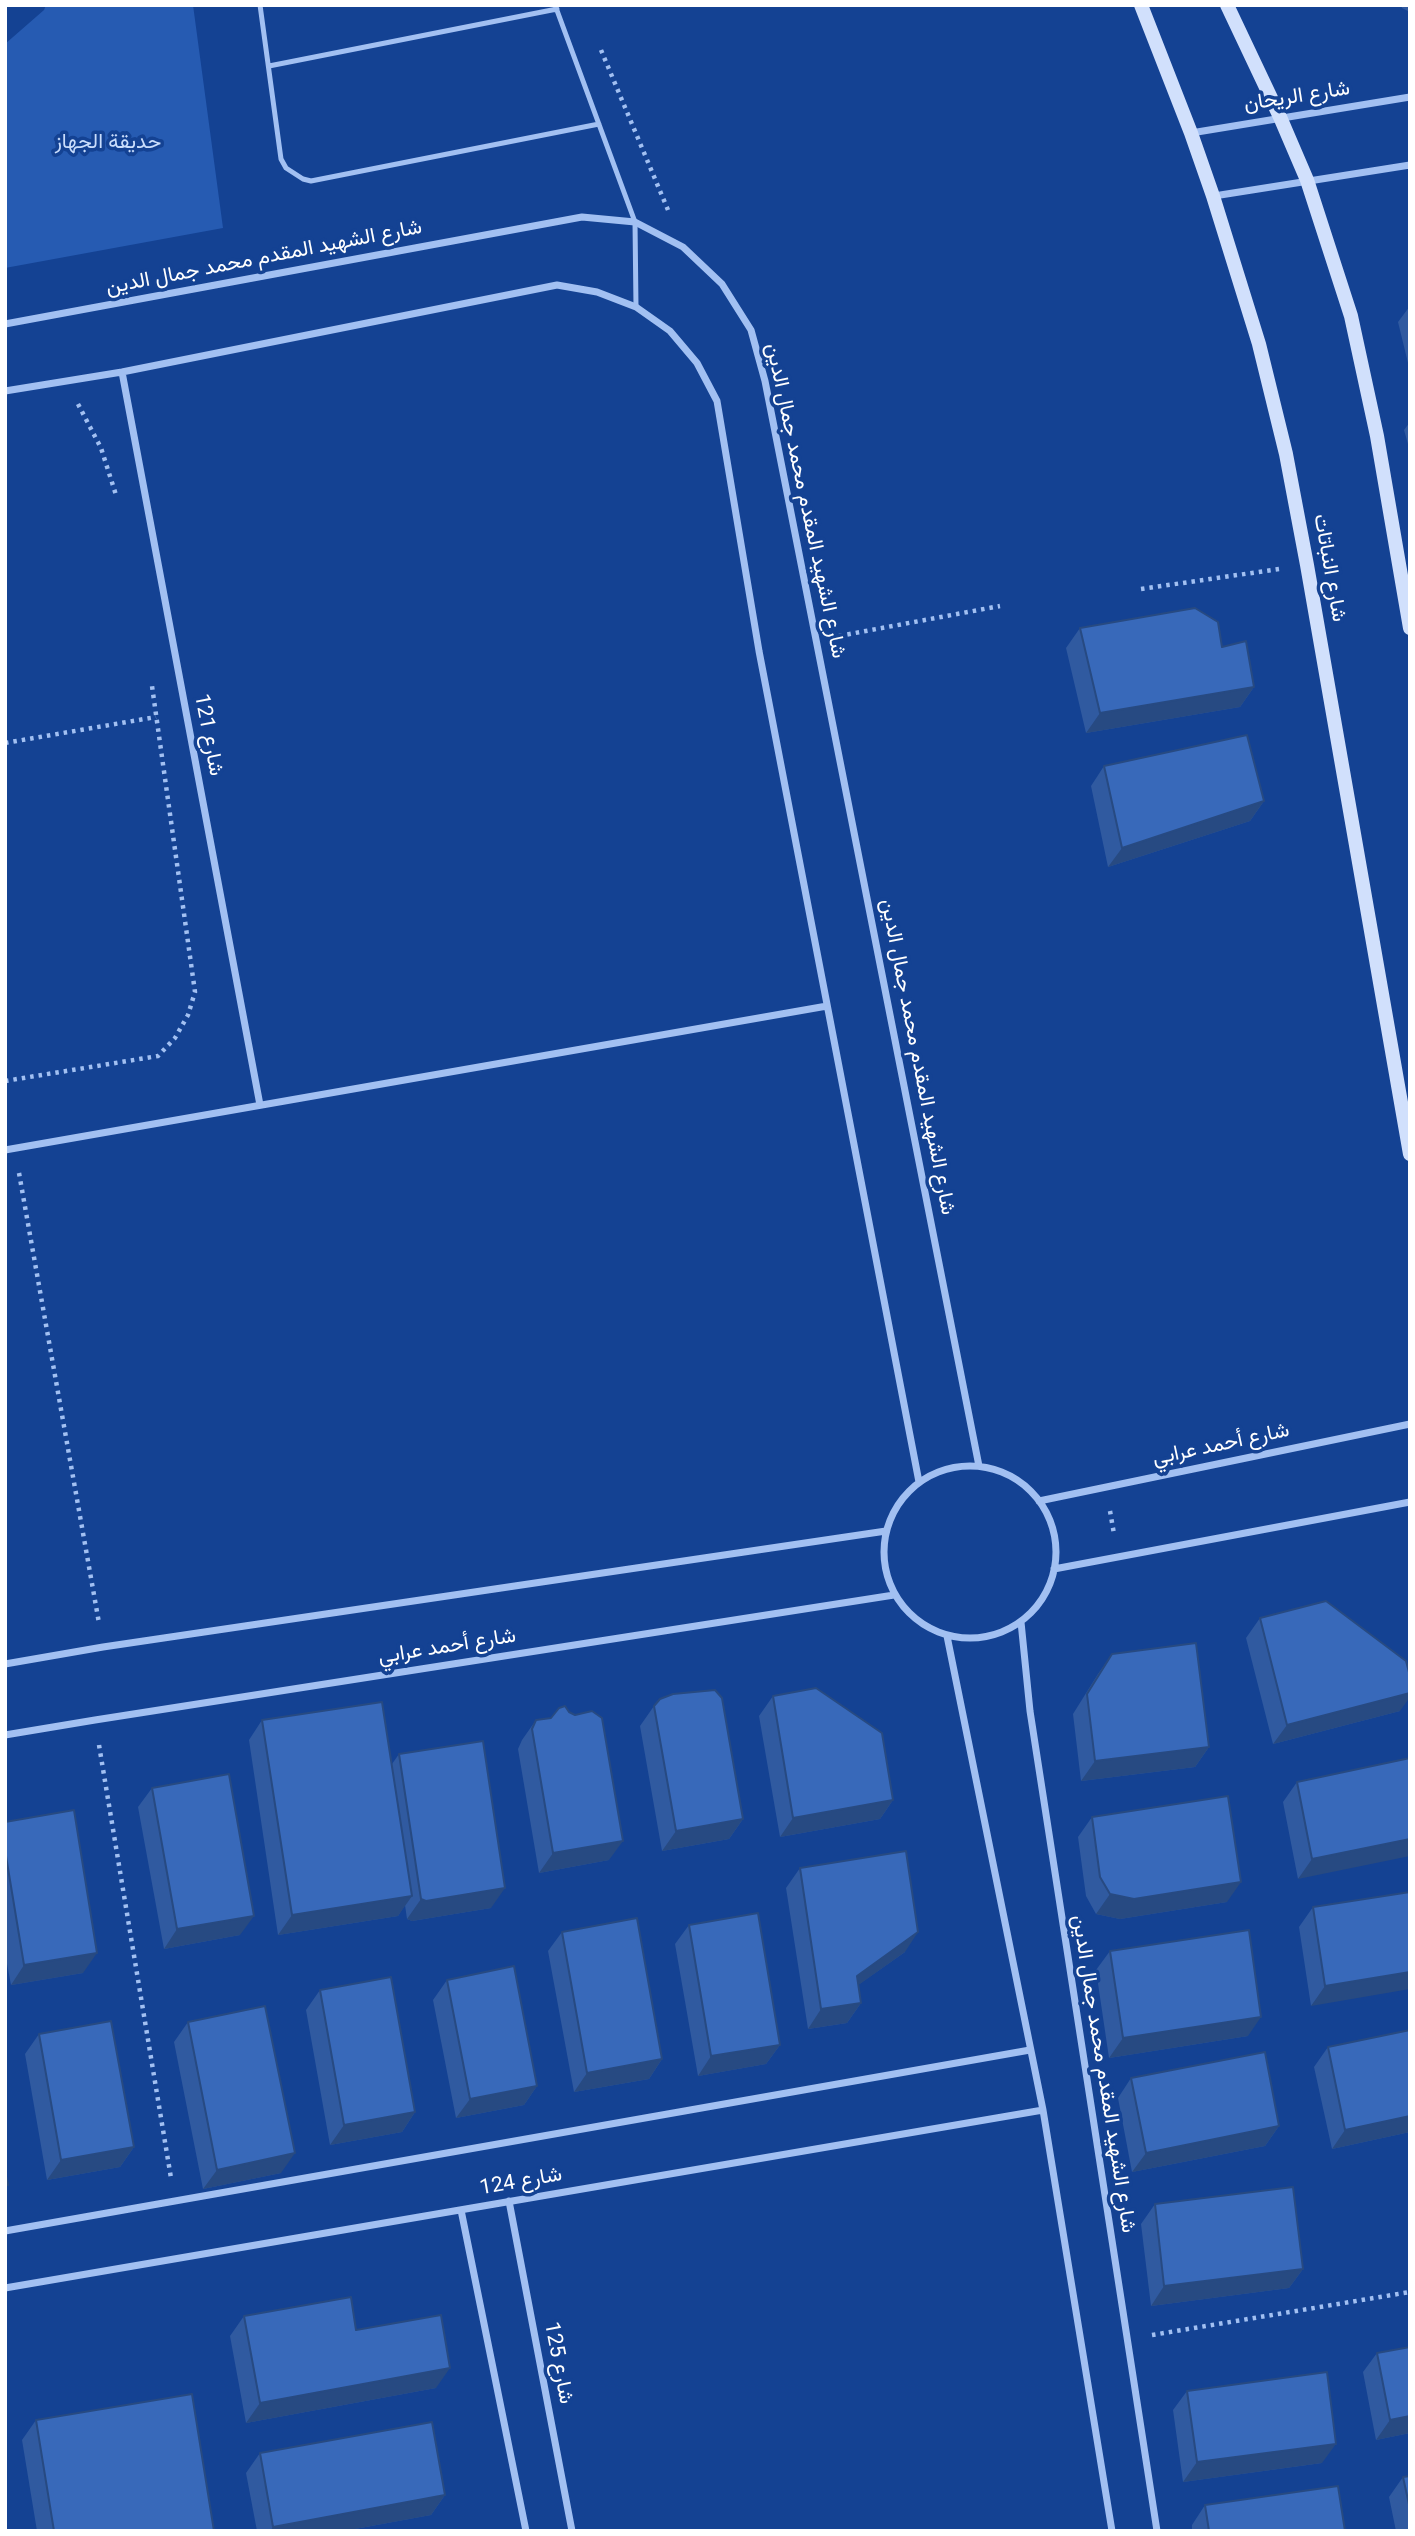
<!DOCTYPE html>
<meta charset="utf-8">
<style>
body{margin:0}
#map{position:relative;width:1415px;height:2536px;overflow:hidden;background:#144293;font-family:Roboto,sans-serif}
canvas{display:block}
.frame{position:absolute;inset:0;border:7px solid #fff;pointer-events:none}
</style>
<div id="map">
<canvas width="1415" height="2536"></canvas>
<div class="frame"></div>
</div>
<script>
const ctx = document.querySelector('canvas').getContext('2d');
ctx.lineJoin = 'round';
function fill(path, color) {
  ctx.fillStyle = color;
  ctx.fill(path, 'evenodd');
}
function toPath(rows) {
  const path = new Path2D();
  for (const r of rows) {
    if (r.length === 3) {
      path.moveTo(r[0] + r[2], r[1]);
      path.arc(r[0], r[1], r[2], 0, 2 * Math.PI);
      continue;
    }
    path.moveTo(r[0], r[1]);
    for (let i = 2; i < r.length; i += 2) path.lineTo(r[i], r[i + 1]);
  }
  return path;
}
function stroke(path, color, width, dash) {
  ctx.strokeStyle = color;
  ctx.lineWidth = width;
  ctx.lineCap = dash ? 'butt' : 'round';
  ctx.setLineDash(dash || []);
  ctx.stroke(path);
}
function drawText(font, color, halo, rows, align = 'center') {
  ctx.font = font + ' Roboto,Vazirmatn,sans-serif';
  ctx.lineWidth = 7;
  ctx.setLineDash([]);
  ctx.textBaseline = 'middle';
  ctx.strokeStyle = halo;
  ctx.fillStyle = color;
  for (const [text, x, y, turn = 0] of rows) {
    ctx.save();
    ctx.translate(x, y);
    ctx.rotate((+turn || 0) * Math.PI / 180);
    ctx.textAlign = isNaN(turn) ? turn : align;
    if (halo) ctx.strokeText(text, 0, 0);
    ctx.fillText(text, 0, 0);
    ctx.restore();
  }
}
fill(toPath([
 [46,5,193,5,223,228,5,268,5,44,44,10]
]), '#265bb2');
stroke(toPath([
 [601,50,668,210],
 [78,404,101,448,116,495],
 [1141,589,1279,569],
 [839,636,1000,606],
 [5,743,156,717],
 [5,1081,158,1056,175,1038,188,1015,195,992,152,686],
 [19,1173,99,1623],
 [1110,1511,1114,1534],
 [99,1745,171,2178],
 [1152,2335,1410,2292]
]), '#a2c0f2', 4.5, [3.5, 5]);
stroke(toPath([
 [260,5,281,159,286,168,303,179,311,181,599,124],
 [555,5,635,222,636,307],
 [269,66,557,9]
]), '#a2c0f2', 5);
stroke(toPath([
 [1191,133,1410,97],
 [1214,196,1410,165],
 [5,324,582,217,635,222,683,247,722,284,751,330,765,381,979,1466],
 [122,372,260,1105],
 [5,391,122,372,557,285,597,292,636,307,670,331,697,363,717,401,759,651,919,1482],
 [5,1150,827,1006],
 [970,1552,86],
 [1039,1501,1410,1424],
 [1054,1569,1410,1502],
 [1021,1622,1030,1711,1157,2531],
 [947,1636,1043,2110,1112,2531],
 [5,1664,103,1647,886,1531],
 [5,1735,95,1720,894,1595],
 [509,2201,572,2531],
 [461,2210,526,2531],
 [5,2231,1030,2050],
 [5,2288,1043,2110]
]), '#a2c0f2', 7);
stroke(toPath([
 [1141,5,1191,133,1213,196,1259,344,1286,454,1307,565,1410,1154],
 [1227,5,1280,117,1307,180,1351,316,1377,436,1410,628]
]), '#d1e0fc', 14);
fill(toPath([
 [1401,5,1410,5,1410,12,1402,8],
 [1410,306,1410,367,1409,367,1398,322],
 [1410,422,1410,451,1404,430],
 [1080,628,1222,647,1254,687,1240,707,1086,733,1066,648],
 [1104,766,1264,801,1250,821,1108,867,1091,786],
 [1260,1618,1400,1711,1273,1744,1246,1638],
 [1112,1654,1209,1747,1195,1767,1081,1781,1073,1714,1098,1674],
 [773,1696,893,1800,880,1819,780,1837,759,1716],
 [654,1706,743,1819,729,1839,662,1851,640,1726],
 [262,1720,392,1764,399,1754,491,1908,412,1921,407,1919,405,1905,398,1916,278,1935,249,1740],
 [536,1720,609,1860,539,1873,518,1749,522,1740],
 [1410,1758,1298,1879,1283,1802,1297,1782],
 [152,1788,240,1935,164,1949,138,1807],
 [1092,1817,1227,1902,1120,1919,1096,1914,1086,1896,1078,1837],
 [5,1822,83,1973,11,1985,5,1953],
 [800,1868,905,1952,858,1985,861,2003,847,2023,808,2029,786,1888],
 [1410,1892,1311,2006,1299,1927,1313,1907],
 [689,1925,780,2045,766,2064,698,2076,675,1944],
 [562,1932,662,2059,649,2079,574,2092,548,1951],
 [1110,1951,1248,2036,1109,2058,1096,1970],
 [447,1980,537,2086,524,2105,456,2118,433,2000],
 [320,1990,415,2112,402,2132,330,2145,306,2010],
 [188,2022,281,2173,203,2189,174,2042],
 [39,2034,134,2147,120,2167,47,2180,25,2054],
 [1328,2047,1410,2132,1332,2149,1314,2067],
 [1131,2078,1279,2126,1265,2146,1132,2172,1118,2098],
 [1155,2204,1303,2269,1289,2288,1151,2306,1141,2224],
 [244,2316,356,2330,436,2388,246,2423,230,2336],
 [1377,2353,1410,2433,1376,2440,1363,2372],
 [1187,2391,1322,2463,1183,2482,1173,2410],
 [36,2420,214,2531,37,2531,22,2440],
 [260,2453,445,2495,431,2515,344,2531,257,2531,246,2473],
 [1410,2476,1410,2531,1396,2531,1389,2497,1403,2477],
 [1205,2505,1345,2531,1192,2531,1192,2525]
]), '#305aa0');
fill(toPath([
 [1254,687,1240,707,1086,733,1100,713],
 [1264,801,1250,821,1108,867,1122,848],
 [1410,1693,1410,1697,1400,1711,1273,1744,1287,1725],
 [1209,1747,1195,1767,1081,1781,1095,1761],
 [893,1800,880,1819,780,1837,793,1818],
 [743,1819,729,1839,662,1851,676,1831],
 [1410,1839,1410,1856,1298,1879,1312,1859],
 [623,1841,609,1860,539,1873,553,1853],
 [1241,1882,1227,1902,1120,1919,1096,1914,1110,1894],
 [505,1888,491,1908,412,1921,407,1919,421,1899],
 [412,1896,398,1916,278,1935,292,1915],
 [254,1916,240,1935,164,1949,177,1929],
 [918,1932,905,1952,843,1996,857,1976],
 [97,1953,83,1973,11,1985,24,1965],
 [1410,1972,1410,1989,1311,2006,1325,1986],
 [861,2003,847,2023,808,2029,821,2009],
 [1261,2017,1248,2036,1109,2058,1123,2038],
 [780,2045,766,2064,698,2076,711,2056],
 [662,2059,649,2079,574,2092,587,2073],
 [537,2086,524,2105,456,2118,470,2099],
 [415,2112,402,2132,330,2145,344,2125],
 [1410,2116,1410,2132,1332,2149,1345,2130],
 [1279,2126,1265,2146,1132,2172,1146,2153],
 [134,2147,120,2167,47,2180,61,2160],
 [295,2153,281,2173,203,2189,217,2170],
 [1303,2269,1289,2288,1151,2306,1164,2286],
 [450,2368,436,2388,246,2423,260,2403],
 [1410,2416,1410,2433,1376,2440,1390,2420],
 [1336,2444,1322,2463,1183,2482,1197,2462],
 [445,2495,431,2515,344,2531,270,2531,273,2527]
]), '#274a82');
const building = toPath([
 [1195,608,1218,622,1222,647,1246,641,1254,687,1100,713,1080,628,1195,608],
 [1247,735,1264,801,1122,848,1104,766,1247,735],
 [1326,1601,1406,1661,1410,1676,1410,1693,1287,1725,1260,1618,1326,1601],
 [1196,1643,1209,1747,1095,1761,1087,1694,1112,1654,1196,1643],
 [816,1688,882,1733,893,1800,793,1818,773,1696,816,1688],
 [715,1690,722,1698,743,1819,676,1831,654,1706,660,1699,673,1694,715,1690],
 [382,1702,412,1896,292,1915,262,1720,382,1702],
 [565,1706,569,1712,575,1715,592,1711,602,1718,623,1841,553,1853,532,1729,536,1720,551,1718,559,1708,565,1706],
 [483,1741,505,1888,426,1901,421,1899,399,1754,483,1741],
 [1410,1758,1410,1839,1312,1859,1297,1782,1410,1758],
 [229,1774,254,1916,177,1929,152,1788,229,1774],
 [1228,1796,1241,1882,1134,1899,1110,1894,1100,1877,1092,1817,1228,1796],
 [74,1810,97,1953,24,1965,5,1850,5,1822,74,1810],
 [906,1851,918,1932,857,1976,861,2003,821,2009,800,1868,906,1851],
 [1410,1892,1410,1972,1325,1986,1313,1907,1410,1892],
 [758,1913,780,2045,711,2056,689,1925,758,1913],
 [637,1918,662,2059,587,2073,562,1932,637,1918],
 [1249,1930,1261,2017,1123,2038,1110,1951,1249,1930],
 [514,1966,537,2086,470,2099,447,1980,514,1966],
 [391,1977,415,2112,344,2125,320,1990,391,1977],
 [265,2006,295,2153,217,2170,188,2022,265,2006],
 [111,2021,134,2147,61,2160,39,2034,111,2021],
 [1410,2030,1410,2116,1345,2130,1328,2047,1410,2030],
 [1265,2052,1279,2126,1146,2153,1131,2078,1265,2052],
 [5,2172,8,2185,5,2185,5,2172],
 [1293,2187,1303,2269,1164,2286,1155,2204,1293,2187],
 [351,2297,356,2330,441,2315,450,2368,260,2403,244,2316,351,2297],
 [1410,2347,1410,2416,1390,2420,1377,2353,1410,2347],
 [1327,2372,1336,2444,1197,2462,1187,2391,1327,2372],
 [192,2394,214,2531,54,2531,36,2420,192,2394],
 [432,2422,445,2495,273,2527,260,2453,432,2422],
 [1410,2476,1410,2509,1403,2477,1410,2476],
 [1338,2486,1345,2531,1209,2531,1205,2505,1338,2486]
]);
fill(building, '#3869ba');
stroke(building, '#274a82', 2);
drawText('21px', '#fff', '#144293', [
 ["شارع الريحان",1297,97,-9],
 ["شارع الشهيد المقدم محمد جمال الدين",264,258,-11],
 ["شارع الشهيد المقدم محمد جمال الدين",805,501,78],
 ["شارع النباتات",1329,568,80],
 ["شارع 121",208,735,79],
 ["شارع الشهيد المقدم محمد جمال الدين",917,1057,79],
 ["شارع أحمد عرابي",1221,1445,-12],
 ["شارع أحمد عرابي",447,1647,-9],
 ["شارع الشهيد المقدم محمد جمال الدين",1103,2074,81],
 ["شارع 124",521,2182,-10],
 ["شارع 125",558,2363,79]
]);
drawText('21px', '#c9ddfc', '#144293', [
 ["حديقة الجهاز",108,143]
]);
</script>
